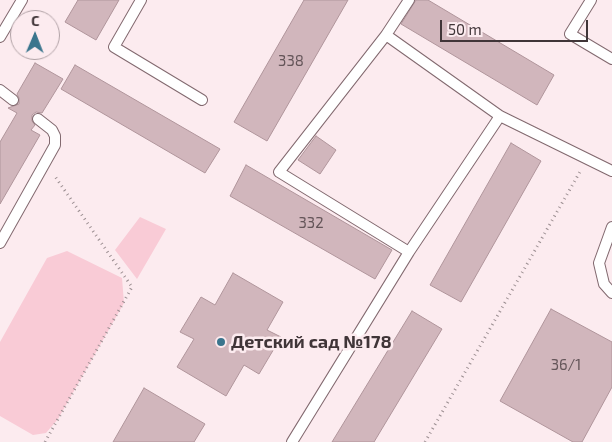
<!DOCTYPE html>
<meta charset="utf-8">
<style>
body{margin:0}
#map{position:relative;width:612px;height:442px;overflow:hidden;background:#fcebef;font-family:"Exo 2",sans-serif}
canvas{display:block}
.north{position:absolute;left:10px;top:10px;width:50px;height:50px;box-sizing:border-box;background:#fcebef;border:1px solid #b1a2a6;border-radius:50%;rotate:1deg;font-size:14px;font-weight:700;line-height:20px;text-align:center;color:#403538}
.north::after{content:'';display:block;margin:auto;width:18px;height:22px;background:#3a758d;clip-path:polygon(50% 0,100% 100%,50% 72%,0 100%)}
.scale{position:absolute;left:440px;top:20px;width:148px;height:22px;box-sizing:border-box;border:2px solid #403538;border-top:0;padding-left:6px;font-size:15px;line-height:18px;white-space:nowrap;color:#403538;-webkit-text-stroke:4px #fcebef;paint-order:stroke}
</style>
<div id="map">
<canvas width="612" height="442"></canvas>
<div class="north">С</div>
<div class="scale">50 m</div>
</div>
<script>
const ctx = document.querySelector('canvas').getContext('2d');
ctx.lineJoin = 'round';
function fill(path, color) {
  ctx.fillStyle = color;
  ctx.fill(path, 'evenodd');
}
function toPath(rows) {
  const path = new Path2D();
  for (const r of rows) {
    path.moveTo(r[0], r[1]);
    for (let i = 2; i < r.length; i += 2) path.lineTo(r[i], r[i + 1]);
  }
  return path;
}
function stroke(path, color, width, dash) {
  ctx.strokeStyle = color;
  ctx.lineWidth = width;
  ctx.lineCap = dash ? 'butt' : 'round';
  ctx.setLineDash(dash || []);
  ctx.stroke(path);
}
function drawText(font, color, halo, rows, align = 'center') {
  ctx.font = font + ' "Exo 2",sans-serif';
  ctx.lineWidth = 5;
  ctx.setLineDash([]);
  ctx.textBaseline = 'middle';
  ctx.strokeStyle = halo;
  ctx.fillStyle = color;
  for (const [text, x, y, turn = 0] of rows) {
    ctx.save();
    ctx.translate(x, y);
    ctx.rotate((+turn || 0) * Math.PI / 180);
    ctx.textAlign = isNaN(turn) ? turn : align;
    if (halo) ctx.strokeText(text, 0, 0);
    ctx.fillText(text, 0, 0);
    ctx.restore();
  }
}
fill(toPath([
 [140,217,166,229,137,279,115,250],
 [67,251,122,278,124,303,58,419,46,433,33,435,0,416,0,342,47,258]
]), '#f9cbd6');
const building = toPath([
 [78,0,119,0,96,40,65,22,78,0],
 [304,0,348,0,267,141,234,122,304,0],
 [416,0,428,0,554,75,537,105,401,24,416,0],
 [35,63,63,79,42,113,36,112,32,115,32,121,35,125,31,130,40,135,0,204,0,142,17,113,8,108,19,104,19,98,17,94,35,63],
 [75,65,220,149,205,173,61,89,75,65],
 [316,136,336,150,320,174,298,160,316,136],
 [511,143,541,161,461,302,430,285,511,143],
 [246,165,392,250,375,279,230,196,246,165],
 [233,273,283,302,267,330,281,337,259,374,244,365,226,396,177,367,194,339,180,332,201,297,215,305,233,273],
 [551,309,612,342,612,387,582,442,573,442,500,401,551,309],
 [412,311,442,329,374,442,332,442,412,311],
 [144,388,205,424,194,442,113,442,144,388]
]);
fill(building, '#d1b6bc');
stroke(building, '#b0959b', 1);
const lane = toPath([
 [141,0,114,47,202,100],
 [409,0,386,35,279,172,409,252,500,116],
 [591,0,570,34,612,59],
 [386,35,500,116,612,171],
 [0,37,22,0],
 [0,90,13,100],
 [612,227,599,263,604,284,612,293],
 [0,243,55,145,55,136,52,130,38,119],
 [292,442,409,252]
]);
stroke(lane, '#82696f', 12);
stroke(toPath([
 [45,442,132,287,54,175],
 [425,442,581,170]
]), '#9c8f92', 3, [1, 4]);
stroke(lane, '#fff', 10);
for (const [x, y, r, color] of [
 [221,342,5,"#3a758d"]
]) {
  const dot = new Path2D();
  dot.arc(x, y, r, 0, 2 * Math.PI);
  ctx.fillStyle = color;
  ctx.fill(dot);
  stroke(dot, '#fcebef', 2);
}
drawText('15px', '#645559', null, [
 ["338",291,61],
 ["332",311,223],
 ["36/1",566,365]
]);
drawText('bold 18px', '#403538', '#fcebef', [
 ["Детский сад №178",231,342]
], 'left');
</script>
